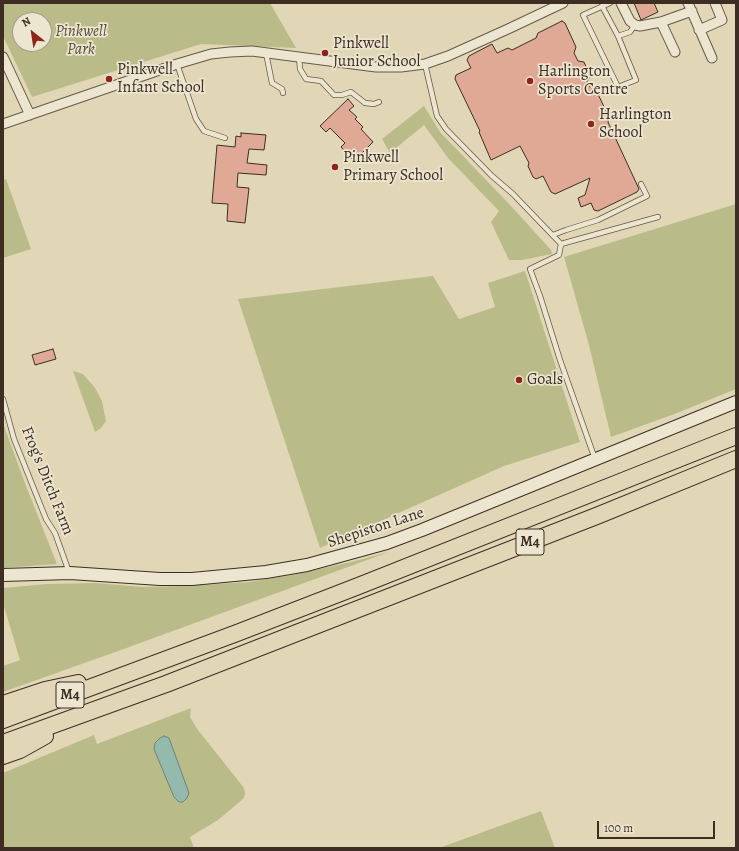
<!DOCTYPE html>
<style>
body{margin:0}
#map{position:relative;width:739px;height:851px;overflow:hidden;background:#e1d7b6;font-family:Alegreya,serif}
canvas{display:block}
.frame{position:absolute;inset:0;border:4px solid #3d2d23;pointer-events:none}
.north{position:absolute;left:12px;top:12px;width:40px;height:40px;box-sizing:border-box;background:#ece5d0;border:1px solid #a69b8b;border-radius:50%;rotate:330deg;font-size:11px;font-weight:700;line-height:16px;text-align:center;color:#3d2d23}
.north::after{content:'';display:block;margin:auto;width:14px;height:18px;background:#8f2418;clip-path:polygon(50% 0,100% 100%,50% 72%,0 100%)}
.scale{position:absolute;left:597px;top:821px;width:118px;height:18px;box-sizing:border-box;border:2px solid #3d2d23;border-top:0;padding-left:5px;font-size:12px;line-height:14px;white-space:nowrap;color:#3d2d23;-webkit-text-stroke:3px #ece5d0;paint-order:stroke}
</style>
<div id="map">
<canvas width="739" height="851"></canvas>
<div class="frame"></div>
<div class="north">N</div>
<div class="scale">100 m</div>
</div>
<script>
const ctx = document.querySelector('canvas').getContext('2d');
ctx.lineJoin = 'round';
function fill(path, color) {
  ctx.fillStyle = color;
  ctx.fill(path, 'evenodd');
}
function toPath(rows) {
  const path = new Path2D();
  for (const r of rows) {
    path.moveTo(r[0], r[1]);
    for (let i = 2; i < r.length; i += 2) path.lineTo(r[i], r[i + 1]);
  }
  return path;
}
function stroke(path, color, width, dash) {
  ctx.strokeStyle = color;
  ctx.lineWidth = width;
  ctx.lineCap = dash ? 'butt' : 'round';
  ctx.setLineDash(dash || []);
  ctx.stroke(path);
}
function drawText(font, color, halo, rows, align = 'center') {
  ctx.font = font + ' Alegreya,serif';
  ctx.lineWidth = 3.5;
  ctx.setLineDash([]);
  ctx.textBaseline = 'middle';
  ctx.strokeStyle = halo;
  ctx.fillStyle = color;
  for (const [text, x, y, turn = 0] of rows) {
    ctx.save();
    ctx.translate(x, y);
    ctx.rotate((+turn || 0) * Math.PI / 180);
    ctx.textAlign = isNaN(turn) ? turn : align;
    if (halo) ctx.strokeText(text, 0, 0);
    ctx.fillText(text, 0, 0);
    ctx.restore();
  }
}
fill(toPath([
 [3,3,270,3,296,48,201,44,32,97,3,36],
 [20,20,44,20,44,44,20,44],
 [424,106,440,132,512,207,551,250,552,254,522,260,509,260,491,222,499,211,448,158,424,125,390,153,382,139],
 [6,179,31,249,3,258,3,180],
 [736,204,736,389,677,413,611,437,589,345,564,257],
 [525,271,580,442,504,466,320,548,238,299,433,276,459,319,495,307,488,283],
 [73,371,83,374,95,388,102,401,106,421,101,428,95,432],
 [3,423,26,486,57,564,3,568],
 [389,552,121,650,3,692,3,666,20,660,3,603,3,588,47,584,96,583,142,587,185,586,248,582,292,575,351,562],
 [191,708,190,717,198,730,244,788,245,794,244,798,236,805,218,820,190,837,194,848,3,848,3,773,94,735,97,744],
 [541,811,555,848,439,848]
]), '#b9bc89');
const water = toPath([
 [164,736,169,738,189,793,187,798,183,802,179,802,174,797,154,749,155,743,160,738,164,736]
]);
fill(water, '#94baae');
stroke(water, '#718276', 1);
const building = toPath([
 [634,3,654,3,658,12,641,20,634,3],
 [562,21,565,23,576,47,574,53,578,61,584,62,590,76,587,82,590,87,595,88,609,117,608,122,639,189,637,192,598,211,594,210,591,203,581,207,578,198,585,195,590,178,555,194,551,192,543,176,536,179,533,177,528,166,529,163,520,146,491,160,479,132,480,131,455,79,456,75,471,68,467,60,469,56,492,44,497,53,508,48,512,50,536,38,538,33,562,21],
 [348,99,354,106,349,110,357,117,355,119,363,127,361,129,373,142,362,153,363,154,355,162,341,147,345,143,330,128,326,132,320,126,348,99],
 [241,133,266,135,264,150,249,149,247,163,267,165,266,175,238,173,237,187,249,188,245,223,227,221,228,204,212,203,217,145,235,147,236,136,241,137,241,133],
 [53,349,56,359,35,365,32,355,53,349]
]);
fill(building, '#e0a995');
stroke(building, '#3d2d23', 1);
const lane = toPath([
 [610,3,583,15,618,87,636,80,618,36,630,32,635,25],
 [602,6,618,36],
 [266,53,272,83,282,89,283,93],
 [299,57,300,69,306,79,321,81,334,95,342,95,351,92,365,103,374,104,379,102],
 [177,64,196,119,204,131,225,138],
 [425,64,437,116,446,129,492,176,513,194,561,244],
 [553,235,566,230,598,220,647,196,641,184],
 [561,244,559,255,530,269,540,296,560,360,595,459],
 [561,244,658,217],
 [3,399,14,439,46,519,55,533,69,572]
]);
const street = toPath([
 [621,3,630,21,635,25,640,26,661,22,692,11],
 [688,3,712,58],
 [661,22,675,52],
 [699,30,722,20,715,3],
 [3,57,30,115],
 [3,124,177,64,211,54,230,52,252,51,376,67,401,67,425,64,448,56,508,29,563,3]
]);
const secondary = toPath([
 [3,575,70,573,160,579,192,579,266,572,307,565,387,543,422,530,736,402]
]);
const highway = toPath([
 [3,704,45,690,78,683],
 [3,720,237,633,361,585,736,436],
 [3,743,166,684,599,515,736,459],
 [3,756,20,750,45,736]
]);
stroke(lane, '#665848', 6);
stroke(street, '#665848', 11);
stroke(secondary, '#3d2d23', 14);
stroke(highway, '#3d2d23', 18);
stroke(lane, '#ece5d0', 4.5);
stroke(street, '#ece5d0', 9);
stroke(secondary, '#ece5d0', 12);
stroke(highway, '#e1d7b6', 16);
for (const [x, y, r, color] of [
 [325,53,4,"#8f2418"],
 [109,79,4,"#8f2418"],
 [530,81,4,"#8f2418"],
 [591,124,4,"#8f2418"],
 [335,167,4,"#8f2418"],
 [519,380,4,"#8f2418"]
]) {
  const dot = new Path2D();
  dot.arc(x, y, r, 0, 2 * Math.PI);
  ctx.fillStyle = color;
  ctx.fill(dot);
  stroke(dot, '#ece5d0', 1.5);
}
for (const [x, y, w] of [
 [530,542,28],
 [70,695,28]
]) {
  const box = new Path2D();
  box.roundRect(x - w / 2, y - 13, w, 26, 3);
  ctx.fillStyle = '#ece5d0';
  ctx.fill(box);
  stroke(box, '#3d2d23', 1);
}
drawText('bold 15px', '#3d2d23', null, [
 ["M4",530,542],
 ["M4",70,695]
]);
drawText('italic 16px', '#564a37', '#ece5d0', [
 ["Pinkwell",81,32],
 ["Park",81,50]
]);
drawText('16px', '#3d2d23', '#ece5d0', [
 ["Pinkwell",333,44],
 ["Junior School",333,62],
 ["Pinkwell",117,70],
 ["Infant School",117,88],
 ["Harlington",538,72],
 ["Sports Centre",538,90],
 ["Harlington",599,115],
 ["School",599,133],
 ["Pinkwell",343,158],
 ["Primary School",343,176],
 ["Goals",527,380]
], 'left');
drawText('16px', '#3d2d23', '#ece5d0', [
 ["Frog's Ditch Farm",47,481,68],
 ["Shepiston Lane",376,528,-18]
]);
</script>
